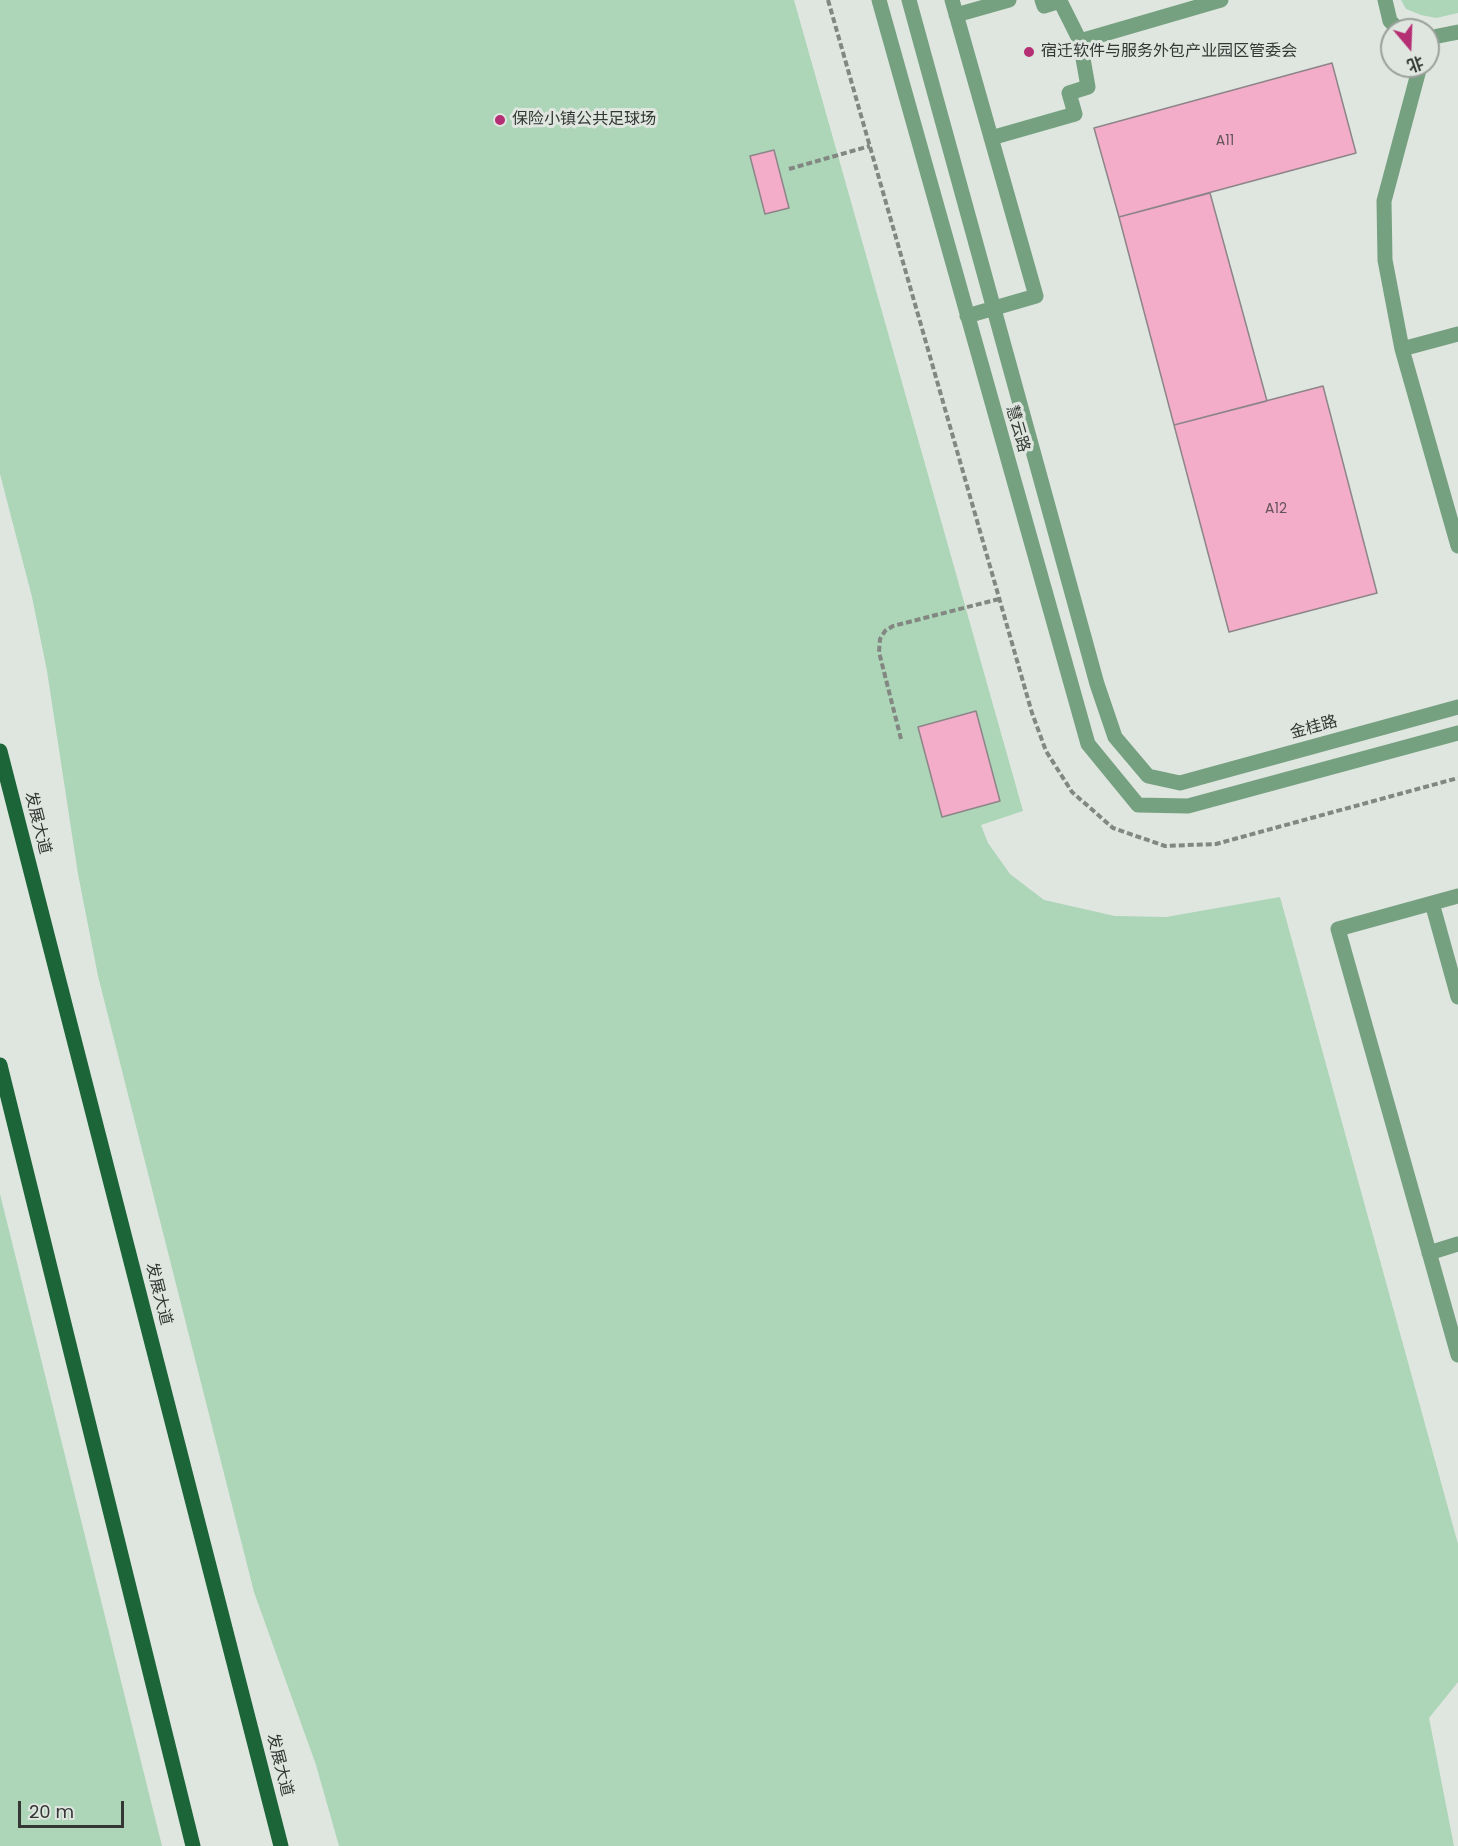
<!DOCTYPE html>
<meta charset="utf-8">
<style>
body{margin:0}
#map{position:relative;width:1458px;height:1846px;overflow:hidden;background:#dfe6e0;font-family:Poppins,"Noto Sans SC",sans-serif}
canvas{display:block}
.north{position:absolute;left:1380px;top:18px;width:60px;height:60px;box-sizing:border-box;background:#dfe6e0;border:2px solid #9ba09b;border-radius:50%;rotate:161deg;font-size:16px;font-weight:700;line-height:24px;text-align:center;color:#343734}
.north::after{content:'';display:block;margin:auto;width:21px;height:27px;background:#b52f74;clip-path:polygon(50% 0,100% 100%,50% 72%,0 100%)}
.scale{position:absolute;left:18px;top:1801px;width:106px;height:27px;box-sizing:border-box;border:3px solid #343734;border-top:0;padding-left:8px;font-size:18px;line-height:21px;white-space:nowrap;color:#343734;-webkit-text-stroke:4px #dfe6e0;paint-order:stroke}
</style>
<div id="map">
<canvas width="1458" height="1846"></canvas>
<div class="north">北</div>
<div class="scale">20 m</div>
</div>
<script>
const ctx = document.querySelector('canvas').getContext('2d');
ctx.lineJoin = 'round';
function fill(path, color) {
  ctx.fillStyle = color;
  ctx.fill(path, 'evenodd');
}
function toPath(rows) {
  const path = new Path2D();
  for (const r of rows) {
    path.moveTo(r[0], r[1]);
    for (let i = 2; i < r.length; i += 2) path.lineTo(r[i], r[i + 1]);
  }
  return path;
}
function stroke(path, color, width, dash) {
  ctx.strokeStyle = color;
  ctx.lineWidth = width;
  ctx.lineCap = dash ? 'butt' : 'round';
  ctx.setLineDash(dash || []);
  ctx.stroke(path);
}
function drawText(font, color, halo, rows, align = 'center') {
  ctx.font = font + ' Poppins,"Noto Sans SC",sans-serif';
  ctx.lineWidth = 6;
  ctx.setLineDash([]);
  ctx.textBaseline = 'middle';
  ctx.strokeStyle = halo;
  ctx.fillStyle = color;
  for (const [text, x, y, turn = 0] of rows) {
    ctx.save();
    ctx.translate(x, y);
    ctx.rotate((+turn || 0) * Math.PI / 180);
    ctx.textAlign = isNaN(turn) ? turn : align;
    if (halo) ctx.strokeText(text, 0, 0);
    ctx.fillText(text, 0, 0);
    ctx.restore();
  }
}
fill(toPath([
 [0,0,794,0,1023,811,981,825,988,843,1010,874,1044,900,1115,916,1166,917,1280,897,1458,1544,1458,1682,1429,1718,1454,1846,339,1846,316,1765,254,1592,98,976,78,874,47,671,32,597,0,474],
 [1401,0,1458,0,1458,13,1436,18,1421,15,1406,9],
 [0,1194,162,1846,0,1846]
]), '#add5b7');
const building = toPath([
 [1332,63,1356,153,1119,217,1094,128,1332,63],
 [774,150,789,208,765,214,750,156,774,150],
 [1210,193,1267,401,1174,425,1119,217,1210,193],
 [1323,386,1377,593,1229,632,1174,425,1323,386],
 [976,711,1000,801,942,817,918,727,976,711]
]);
fill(building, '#f3adc9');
stroke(building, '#8d8588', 1.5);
stroke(toPath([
 [828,0,1032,713,1046,751,1072,792,1113,828,1165,846,1216,844,1458,778],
 [789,169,870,146],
 [901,739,879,652,880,639,885,631,893,626,999,599]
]), '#828782', 4, [6, 3]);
stroke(toPath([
 [879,0,1088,744,1138,805,1188,806,1458,733],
 [909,0,1097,684,1115,737,1148,776,1180,783,1458,707],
 [952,0,1036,296,967,316],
 [1385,0,1390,21,1399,30],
 [956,15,1009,0],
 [1428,38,1458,32],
 [1080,41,1221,0],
 [1420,66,1384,201,1385,260,1402,349,1458,546],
 [991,138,1075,114,1069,93,1088,87,1080,41,1060,1,1044,6,1042,0],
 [1402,349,1458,334],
 [1458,896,1338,929,1458,1355],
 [1432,903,1458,997],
 [1429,1253,1458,1244]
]), '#76a181', 15);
stroke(toPath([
 [0,751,281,1846],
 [0,1065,193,1846]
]), '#1c6538', 15);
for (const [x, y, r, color] of [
 [1029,52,6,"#b52f74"],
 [500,120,6,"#b52f74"]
]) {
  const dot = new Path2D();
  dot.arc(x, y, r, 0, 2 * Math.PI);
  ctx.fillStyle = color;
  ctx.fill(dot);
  stroke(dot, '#dfe6e0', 2);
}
drawText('14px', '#645459', null, [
 ["A11",1225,141],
 ["A12",1276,509]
]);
drawText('16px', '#343734', '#dfe6e0', [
 ["宿迁软件与服务外包产业园区管委会",1041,52],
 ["保险小镇公共足球场",512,120]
], 'left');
drawText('16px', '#343734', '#dfe6e0', [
 ["慧云路",1017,429,74],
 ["金桂路",1314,728,-15],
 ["发展大道",37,823,76],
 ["发展大道",158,1294,76],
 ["发展大道",279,1765,76]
]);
</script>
